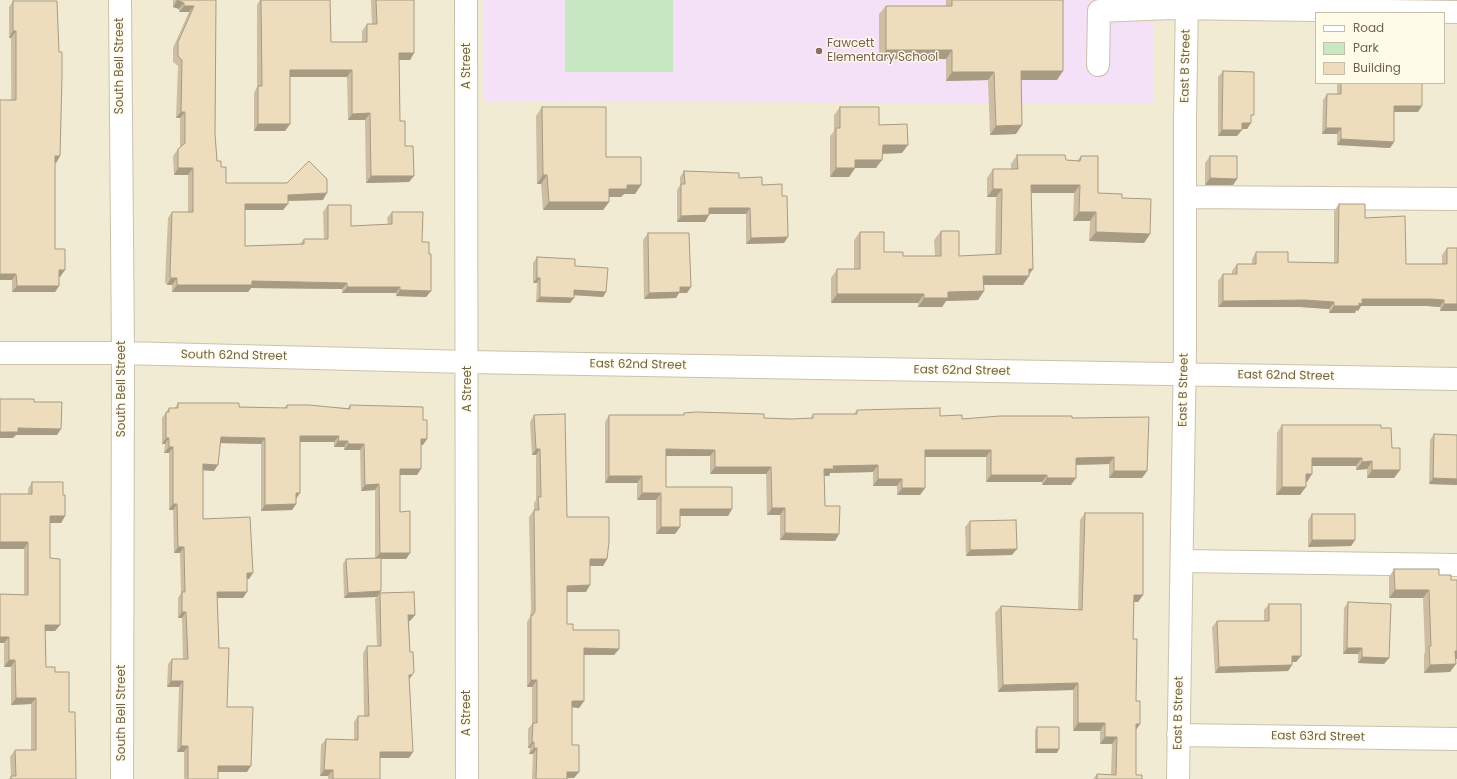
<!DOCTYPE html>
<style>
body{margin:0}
#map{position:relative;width:1457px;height:779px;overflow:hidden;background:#faf8e4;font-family:Poppins,sans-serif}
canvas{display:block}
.legend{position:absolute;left:1315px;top:12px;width:130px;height:72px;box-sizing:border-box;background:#fefbe9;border:1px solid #c6beaa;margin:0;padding:5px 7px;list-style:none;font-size:12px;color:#71634b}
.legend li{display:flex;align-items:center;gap:8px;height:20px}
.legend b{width:20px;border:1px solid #c6beaa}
</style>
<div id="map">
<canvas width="1457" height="779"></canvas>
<ul class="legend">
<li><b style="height:5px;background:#fff"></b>Road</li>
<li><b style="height:11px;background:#c8e7c3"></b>Park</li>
<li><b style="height:11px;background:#eeddbd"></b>Building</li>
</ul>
</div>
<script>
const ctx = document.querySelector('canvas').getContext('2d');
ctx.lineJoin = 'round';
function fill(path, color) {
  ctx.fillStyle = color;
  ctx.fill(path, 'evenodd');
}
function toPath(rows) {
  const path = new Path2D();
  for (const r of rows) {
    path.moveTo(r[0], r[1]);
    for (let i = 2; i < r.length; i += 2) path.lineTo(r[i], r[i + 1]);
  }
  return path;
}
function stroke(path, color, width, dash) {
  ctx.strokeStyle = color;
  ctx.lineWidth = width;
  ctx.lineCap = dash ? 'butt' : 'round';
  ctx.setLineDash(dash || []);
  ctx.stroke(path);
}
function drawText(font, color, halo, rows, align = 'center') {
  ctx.font = font + ' Poppins,sans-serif';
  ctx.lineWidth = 3;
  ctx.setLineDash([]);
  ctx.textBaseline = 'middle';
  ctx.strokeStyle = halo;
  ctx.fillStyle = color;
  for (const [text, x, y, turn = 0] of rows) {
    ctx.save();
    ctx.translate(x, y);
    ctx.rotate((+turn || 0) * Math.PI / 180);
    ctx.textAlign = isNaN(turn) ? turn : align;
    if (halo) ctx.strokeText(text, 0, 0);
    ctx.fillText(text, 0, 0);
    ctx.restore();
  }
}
fill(toPath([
 [0,0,1457,0,1457,779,0,779],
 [1316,13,1444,13,1444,83,1316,83]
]), '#f1ebd3');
fill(toPath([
 [484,0,1154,0,1154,104,483,101]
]), '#f4e0f7');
fill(toPath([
 [565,0,673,0,673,72,565,72]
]), '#c8e7c3');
const minor = toPath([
 [120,0,123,353,122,779],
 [466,0,467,779],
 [1098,65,1099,11,1171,8,1457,12],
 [1185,197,1457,199],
 [0,353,123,353,468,362,1457,379],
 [1182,561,1457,565],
 [1178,735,1457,739],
 [1178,779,1185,348,1185,118,1187,0]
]);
stroke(minor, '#cbc2ab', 24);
stroke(minor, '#fff', 22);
fill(toPath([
 [173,0,216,0,215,134,217,161,221,167,226,183,323,200,288,201,283,210,245,210,245,246,300,244,304,239,324,239,323,212,328,205,351,226,388,225,387,218,392,212,422,242,429,254,431,291,426,297,396,296,396,293,342,293,342,289,251,288,248,292,172,292,172,285,167,285,165,282,168,218,172,212,188,212,188,175,174,175,173,156,178,149,180,147,180,118,176,118,178,66,173,62,173,48,189,12,179,12,179,9,173,7],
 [260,0,330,0,331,42,362,42,362,31,367,24,372,24,371,0,414,0,414,53,410,60,399,60,400,121,405,146,409,182,366,183,365,120,348,120,347,77,290,77,290,124,285,131,254,131,254,93,257,87,257,5],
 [946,0,1063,0,1057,80,1021,80,1016,134,990,135,988,80,946,81,946,59,879,59,879,14,886,6,946,6],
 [13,1,60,156,56,163,55,163,55,249,60,277,59,277,59,286,55,292,12,292,11,38,9,38,9,7],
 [1223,71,1251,119,1247,129,1242,129,1237,136,1218,136,1218,77],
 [1337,83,1422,83,1418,112,1394,112,1394,142,1390,148,1337,145,1337,134,1322,134,1323,100,1327,94,1337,94],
 [542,107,606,157,641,185,635,194,624,194,621,197,609,197,609,202,603,210,543,210,541,184,537,184,536,116],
 [840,107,879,125,902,153,882,154,876,168,855,168,849,177,830,177,830,136,834,131,834,115],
 [1017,155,1066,160,1077,161,1081,156,1098,193,1122,198,1150,234,1144,243,1089,241,1090,221,1073,221,1074,193,1031,193,1033,269,1023,285,984,285,984,291,978,300,946,301,942,307,918,307,918,303,831,303,831,278,837,269,854,269,854,240,860,232,884,252,903,256,935,256,934,240,941,231,959,256,995,255,996,197,987,197,987,178,993,169,1011,169,1011,164],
 [1210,156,1237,179,1233,185,1205,185,1205,163],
 [684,171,739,178,762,185,784,243,746,244,746,214,709,214,709,215,705,222,677,222,677,190,680,185,680,177],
 [1339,204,1365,218,1406,264,1442,264,1442,255,1447,248,1457,311,1440,311,1440,307,1427,306,1361,306,1358,311,1356,310,1355,313,1329,313,1329,309,1300,307,1218,307,1218,281,1223,274,1232,274,1232,271,1237,264,1252,264,1252,259,1256,252,1288,262,1334,263,1334,211],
 [648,233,687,293,679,293,676,298,644,299,643,240],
 [537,257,575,266,606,292,603,297,574,295,570,303,536,302,537,283,533,283,533,263],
 [178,403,239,407,284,408,287,405,348,408,350,405,423,445,421,445,417,475,400,475,400,512,410,553,406,559,381,559,381,591,380,593,415,615,410,621,409,621,410,652,412,675,409,680,409,758,380,758,380,779,328,779,328,776,320,776,321,745,326,739,354,740,354,722,358,716,364,716,363,653,367,646,377,646,375,599,377,597,344,598,343,564,346,559,375,558,375,490,361,491,360,450,344,450,344,447,334,447,334,442,300,442,296,504,292,510,261,511,261,444,221,443,214,471,203,470,203,519,249,579,247,579,243,598,217,598,219,648,227,707,247,772,218,772,218,779,184,779,184,752,177,752,179,687,167,687,168,664,172,659,183,659,182,618,178,618,178,598,181,593,180,553,174,553,173,510,169,510,169,453,164,453,165,444,162,444,162,418,169,408,175,408],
 [857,410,940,416,962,419,1072,418,1147,471,1142,478,1109,478,1109,464,1076,465,1071,485,1042,485,1042,482,986,482,986,457,925,457,925,488,920,495,897,495,897,486,873,486,873,472,830,473,829,476,824,476,825,506,839,534,835,541,780,540,780,515,767,515,766,474,710,474,710,456,666,456,666,487,732,509,728,516,680,516,680,527,675,534,656,534,656,500,637,500,637,483,605,483,605,422,609,415,683,415,684,413,764,418,792,419,811,418,813,414,854,414],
 [534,415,567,517,607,559,603,566,590,566,586,592,567,592,567,624,573,630,619,649,614,655,584,655,584,701,579,708,572,707,572,745,574,778,532,779,533,754,529,754,530,748,528,748,528,729,532,724,532,687,527,687,527,622,530,617,531,609,529,517,534,510,534,503,536,500,536,455,532,455,530,422],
 [1282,425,1381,428,1392,448,1400,470,1394,478,1367,478,1367,469,1356,470,1356,466,1312,466,1307,482,1306,482,1300,495,1276,495,1277,433],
 [1434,434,1457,435,1457,485,1429,484,1430,440],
 [32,482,63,495,65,516,61,523,50,523,50,558,60,625,55,631,45,631,46,667,55,672,69,712,76,779,9,779,11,777,10,757,15,750,31,750,31,704,11,705,11,667,4,667,4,643,0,643,0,594,24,594,24,549,0,549,0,494,28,494,28,489],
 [1085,513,1143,595,1138,602,1134,602,1133,639,1136,701,1140,724,1136,730,1136,775,1142,779,1093,779,1097,774,1111,775,1112,744,1100,744,1100,731,1073,731,1073,690,998,692,995,613,1001,606,1078,610,1080,520],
 [1312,514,1355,540,1351,546,1308,547,1308,520],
 [970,521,1012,555,966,556,965,527],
 [1394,569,1439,575,1457,659,1455,659,1450,672,1424,673,1424,654,1425,652,1423,598,1389,598,1389,577],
 [1348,602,1389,658,1384,664,1358,663,1358,654,1343,654,1344,608],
 [1269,604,1301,656,1296,662,1292,662,1292,665,1288,671,1215,673,1212,627,1217,621,1264,621,1264,610],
 [1037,727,1057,753,1035,753,1035,730]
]), '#cdbea3');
fill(toPath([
 [177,0,184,3,179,9,173,7],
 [184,6,194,6,189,12,179,12],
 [13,31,16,31,11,38,9,38],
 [886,50,952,50,946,59,879,59],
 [399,53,414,53,410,60,394,60],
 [290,70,352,70,347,77,285,77],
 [1021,71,1063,71,1057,80,1014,80],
 [952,72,994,72,988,80,946,81],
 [1394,106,1422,106,1418,112,1390,112],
 [181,112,185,112,180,118,176,118],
 [370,113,365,120,348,120,352,114],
 [1242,123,1251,123,1247,129,1237,129],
 [258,124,290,124,285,131,254,131],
 [1022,125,1016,134,990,135,996,126],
 [1326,128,1341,128,1337,134,1322,134],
 [1222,130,1242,130,1237,136,1218,136],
 [1341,139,1394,142,1390,148,1337,145],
 [883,145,908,145,902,153,877,154],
 [55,156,60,156,56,163,50,163],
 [855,160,882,160,876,168,855,168,849,177,830,177,836,168],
 [178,168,193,168,188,175,174,175],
 [543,175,547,175,541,184,537,184],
 [371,176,414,176,409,182,366,183],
 [1210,178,1237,179,1233,185,1205,185],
 [627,185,641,185,635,194,624,194,621,197,603,197,609,189],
 [1031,185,1080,185,1074,193,1025,193],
 [993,189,1002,189,996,197,987,197],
 [327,193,323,200,283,201,288,195],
 [549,202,609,202,603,210,543,210],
 [245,204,288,204,283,210,240,210],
 [709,208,750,208,746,214,705,214],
 [1079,212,1096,212,1090,221,1073,221],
 [709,215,705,222,677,222,681,216],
 [1096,232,1150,234,1144,243,1089,241],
 [788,237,784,243,746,244,751,238],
 [1029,269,1033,269,1027,276,1029,276,1023,285,977,285,983,276],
 [59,270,65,270,60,277,55,277],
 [0,274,16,274,12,280,0,280],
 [171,278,177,278,172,285,167,285],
 [537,278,540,278,537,283,533,283],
 [252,281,347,283,342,289,251,288,248,292,172,292,177,285],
 [17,286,59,286,55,292,12,292],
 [347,287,400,287,396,293,342,293],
 [680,287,691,287,687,293,679,293,676,298,644,299,649,293],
 [400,290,431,291,426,297,396,296],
 [574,290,606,292,603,297,571,295],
 [984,291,978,300,946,301,942,307,918,307,924,298,948,292],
 [837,294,924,294,918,303,831,303],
 [540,297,574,298,570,303,536,302],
 [1362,299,1432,299,1444,300,1440,307,1427,306,1361,306,1358,311,1356,310,1355,313,1329,313,1334,306],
 [1305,300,1334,302,1329,309,1300,307,1218,307,1223,301],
 [1444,304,1457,304,1457,311,1440,311],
 [18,428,61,429,57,435,16,435,13,438,0,438,0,432],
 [300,436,339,436,334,442,296,442],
 [221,437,265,438,261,444,217,443],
 [166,438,169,438,165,444,162,444],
 [421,439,427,439,423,445,417,445],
 [338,441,348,441,344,447,334,447],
 [348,444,364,444,360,450,344,450],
 [169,447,173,447,169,453,164,453],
 [536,449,540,449,536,455,532,455],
 [666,449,715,450,710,456,661,456],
 [925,450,991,450,986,457,920,457],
 [1114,457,1109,464,1071,465,1076,458],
 [1312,458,1362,458,1356,466,1307,466],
 [1372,461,1367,469,1356,470,1362,462],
 [203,464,218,465,214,471,199,470],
 [878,465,873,472,830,473,829,476,819,476,824,469,833,466],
 [715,467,771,467,766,474,710,474],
 [400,469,421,469,417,475,395,475],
 [1372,470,1400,470,1394,478,1367,478],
 [1114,471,1147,471,1142,478,1109,478],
 [1306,474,1312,474,1307,482,1300,482],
 [991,475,1047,475,1042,482,986,482],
 [609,476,642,476,637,483,605,483],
 [1047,478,1076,478,1071,485,1042,485],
 [1433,478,1457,479,1457,485,1429,484],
 [878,479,902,479,897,486,873,486],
 [379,484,375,490,361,491,365,485],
 [1282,487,1306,487,1300,495,1276,495],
 [902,488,925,488,920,495,897,495],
 [296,493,300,493,296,499],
 [642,493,661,493,656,500,637,500],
 [173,504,177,504,173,510,169,510],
 [296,504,292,510,261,511,265,505],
 [772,508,785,508,780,515,767,515],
 [680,509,732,509,728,516,675,516],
 [50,516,65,516,61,523,45,523],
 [661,527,680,527,675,534,656,534],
 [785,533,839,534,835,541,780,540],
 [1312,540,1355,540,1351,546,1308,547],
 [0,542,28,542,24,549,0,549],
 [178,547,184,547,180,553,174,553],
 [1017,549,1012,555,966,556,970,550],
 [380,553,410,553,406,559,375,559],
 [590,559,607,559,603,566,586,566],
 [247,573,253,573,249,579,243,579],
 [590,585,586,592,563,592,567,586],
 [1395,590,1429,590,1423,598,1389,598],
 [381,591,377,597,344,598,348,593],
 [217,592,247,592,243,598,213,598],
 [1134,595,1143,595,1138,602,1129,602],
 [182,612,186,612,182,618,178,618],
 [408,615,415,615,410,621,404,621],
 [45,625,60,625,55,631,40,631],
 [0,637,9,637,4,643,0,643],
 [584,648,619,649,614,655,579,655],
 [1347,648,1362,648,1358,654,1343,654],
 [1455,651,1457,651,1457,659,1450,659],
 [1292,656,1301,656,1296,662,1288,662],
 [1362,657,1389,658,1384,664,1358,663],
 [9,660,15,660,11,667,4,667],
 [1456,664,1450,672,1424,673,1430,665],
 [1292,665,1288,671,1215,673,1219,667],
 [409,675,412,675,408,681],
 [531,680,537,680,532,687,527,687],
 [171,681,183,681,179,687,167,687],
 [1078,683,1073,690,998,692,1003,685],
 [16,698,36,698,31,704,11,705],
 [572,701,584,701,579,708,568,707],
 [1078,723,1105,723,1100,731,1073,731],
 [1136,724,1140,724,1135,731],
 [1105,737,1117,737,1112,744,1100,744],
 [532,742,534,742,530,748,528,748],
 [181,746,188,746,184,752,177,752],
 [534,748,537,748,533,754,529,754],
 [1037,749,1059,749,1057,753,1035,753],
 [380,752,413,752,409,758,375,758],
 [218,766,251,766,247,772,214,772],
 [324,770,333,770,328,776,320,776],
 [567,772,579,772,574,778,563,778]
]), '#a79b84');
const building = toPath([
 [177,0,216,0,215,134,217,161,221,161,221,167,226,167,226,183,287,183,309,161,327,179,327,193,288,195,288,204,245,204,245,246,304,244,304,239,328,239,328,205,351,205,351,226,392,224,392,212,423,212,422,242,429,242,429,254,431,254,431,291,400,290,400,287,347,287,347,283,252,281,252,285,177,285,177,278,171,278,170,276,172,212,193,212,193,168,178,168,178,149,185,143,185,112,181,112,182,60,178,56,178,42,194,6,184,6,184,3,177,0],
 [261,0,330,0,331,42,367,42,367,24,377,24,376,0,414,0,414,53,399,53,400,121,405,121,405,146,413,146,414,176,371,176,370,113,352,114,352,70,290,70,290,124,258,124,258,86,262,86,261,0],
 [952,0,1063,0,1063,71,1021,71,1022,125,996,126,994,72,952,72,952,50,886,50,886,6,952,6,952,0],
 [13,1,57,1,59,52,62,52,62,76,60,156,55,156,55,249,65,249,65,270,59,270,59,286,17,286,16,274,0,274,0,100,16,100,16,31,13,31,13,1],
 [1223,71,1254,72,1254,115,1251,115,1251,123,1242,123,1242,130,1222,130,1223,71],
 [1341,83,1422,83,1422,106,1394,106,1394,142,1341,139,1341,128,1326,128,1327,94,1341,94,1341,83],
 [542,107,606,107,606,157,641,157,641,185,627,185,627,189,609,189,609,202,549,202,547,175,543,175,542,107],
 [840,107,879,107,879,125,907,124,908,145,883,145,882,160,855,160,855,168,836,168,836,128,840,128,840,107],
 [1017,155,1065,155,1066,160,1080,161,1081,156,1098,156,1098,193,1122,194,1122,198,1151,199,1150,234,1096,232,1096,212,1079,212,1080,185,1031,185,1033,269,1029,269,1029,276,983,276,984,291,948,292,948,298,924,298,924,294,837,294,837,269,860,269,860,232,884,232,884,252,903,252,903,256,941,256,941,231,959,231,959,256,1001,254,1002,189,993,189,993,169,1018,169,1017,155],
 [1210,156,1237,156,1237,179,1210,178,1210,156],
 [684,171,739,173,739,178,762,177,762,185,782,184,782,196,787,196,788,237,751,238,750,208,709,208,709,215,681,216,681,184,685,184,684,171],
 [1339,204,1365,204,1365,218,1405,216,1406,264,1447,264,1447,248,1457,248,1457,304,1444,304,1444,300,1432,299,1362,299,1362,304,1359,303,1359,306,1334,306,1334,302,1305,300,1223,301,1223,274,1237,274,1237,264,1256,264,1256,252,1288,252,1288,262,1338,263,1339,204],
 [648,233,689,233,691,287,680,287,680,292,649,293,648,233],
 [537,257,575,259,575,266,608,268,606,292,574,290,574,298,540,297,540,278,537,278,537,257],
 [0,399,34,399,34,402,62,402,61,429,18,428,18,432,0,432,0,399],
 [178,403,239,403,239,407,287,408,287,405,309,405,350,409,350,405,423,407,423,420,427,420,427,439,421,439,421,469,400,469,400,512,410,511,410,553,380,553,379,484,365,485,364,444,348,444,348,441,338,441,339,436,300,436,300,493,296,493,296,504,265,505,265,438,221,437,218,465,203,464,203,519,250,517,253,573,247,573,247,592,217,592,219,648,229,648,227,707,253,707,251,766,218,766,218,779,188,779,188,746,181,746,183,681,171,681,172,659,188,659,186,612,182,612,182,592,185,592,184,547,178,547,177,504,173,504,173,447,169,447,169,438,166,438,166,412,169,412,169,408,178,408,178,403],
 [940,408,940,416,962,415,962,419,1000,416,1072,416,1072,418,1149,417,1147,471,1114,471,1114,457,1076,458,1076,478,1047,478,1047,475,991,475,991,450,925,450,925,488,902,488,902,479,878,479,878,465,833,466,834,469,824,469,825,506,840,506,839,534,785,533,785,508,772,508,771,467,715,467,715,450,666,449,666,487,732,487,732,509,680,509,680,527,661,527,661,493,642,493,642,476,609,476,609,415,684,415,684,413,696,412,764,414,764,418,792,419,813,418,813,414,857,414,857,410,940,408],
 [565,414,567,517,609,517,609,542,607,559,590,559,590,585,567,586,567,624,573,624,573,630,619,630,619,649,584,648,584,701,572,701,572,745,579,745,579,772,567,772,567,779,536,779,537,748,534,748,534,742,532,742,533,723,537,723,537,680,531,680,531,615,533,615,535,611,535,602,534,510,539,510,538,497,541,497,540,449,536,449,534,415,565,414],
 [1282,425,1381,425,1381,428,1391,428,1392,448,1400,448,1400,470,1372,470,1372,461,1362,462,1362,458,1312,458,1312,474,1306,474,1306,487,1282,487,1282,425],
 [1434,434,1457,435,1457,479,1433,478,1434,434],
 [32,482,63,482,63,495,65,495,65,516,50,516,50,558,60,559,60,625,45,625,46,667,55,667,55,672,69,672,69,712,75,712,76,779,11,779,11,776,16,776,15,750,36,750,36,698,16,698,15,660,9,660,9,637,0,637,0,594,28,595,28,542,0,542,0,494,32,494,32,482],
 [1085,513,1143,513,1143,595,1134,595,1133,639,1137,639,1136,701,1140,701,1140,724,1136,724,1136,775,1142,775,1142,779,1097,779,1097,774,1116,775,1117,737,1105,737,1105,723,1078,723,1078,683,1003,685,1001,606,1082,610,1085,513],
 [1312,514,1355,514,1355,540,1312,540,1312,514],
 [1016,520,1017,549,970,550,970,521,1016,520],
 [381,558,381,591,348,593,346,559,381,558],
 [1394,569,1439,569,1439,575,1451,575,1451,580,1457,580,1457,651,1455,651,1456,664,1430,665,1429,646,1431,646,1429,590,1395,590,1394,569],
 [414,592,415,615,408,615,410,652,413,652,414,672,412,675,409,675,413,752,380,752,380,779,333,779,333,770,324,770,326,739,358,740,358,716,369,716,367,646,381,646,380,593,414,592],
 [1348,602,1391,604,1389,658,1362,657,1362,648,1347,648,1348,602],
 [1269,604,1301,604,1301,656,1292,656,1292,665,1219,667,1217,621,1269,621,1269,604],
 [1037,727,1059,727,1059,749,1037,749,1037,727]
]);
fill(building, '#eeddbd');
stroke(building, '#a79b84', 1);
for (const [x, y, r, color] of [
 [819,51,4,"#8d6e63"]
]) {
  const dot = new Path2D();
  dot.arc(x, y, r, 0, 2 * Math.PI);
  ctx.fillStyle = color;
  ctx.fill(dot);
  stroke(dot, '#fefbe9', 1.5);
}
drawText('12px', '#785e54', '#fefbe9', [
 ["Fawcett",827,44],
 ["Elementary School",827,58]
], 'left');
drawText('12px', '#71634b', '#fefbe9', [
 ["South Bell Street",120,66,-90],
 ["A Street",467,66,-90],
 ["East B Street",1186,66,-89],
 ["South 62nd Street",234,356,1],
 ["East 62nd Street",638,365,1],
 ["East 62nd Street",962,371,1],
 ["East 62nd Street",1286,376,1],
 ["South Bell Street",122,389,-90],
 ["A Street",468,389,-90],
 ["East B Street",1184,390,-89],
 ["South Bell Street",122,713,-90],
 ["A Street",467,713,-90],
 ["East B Street",1179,713,-89],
 ["East 63rd Street",1318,737,1]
]);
</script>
